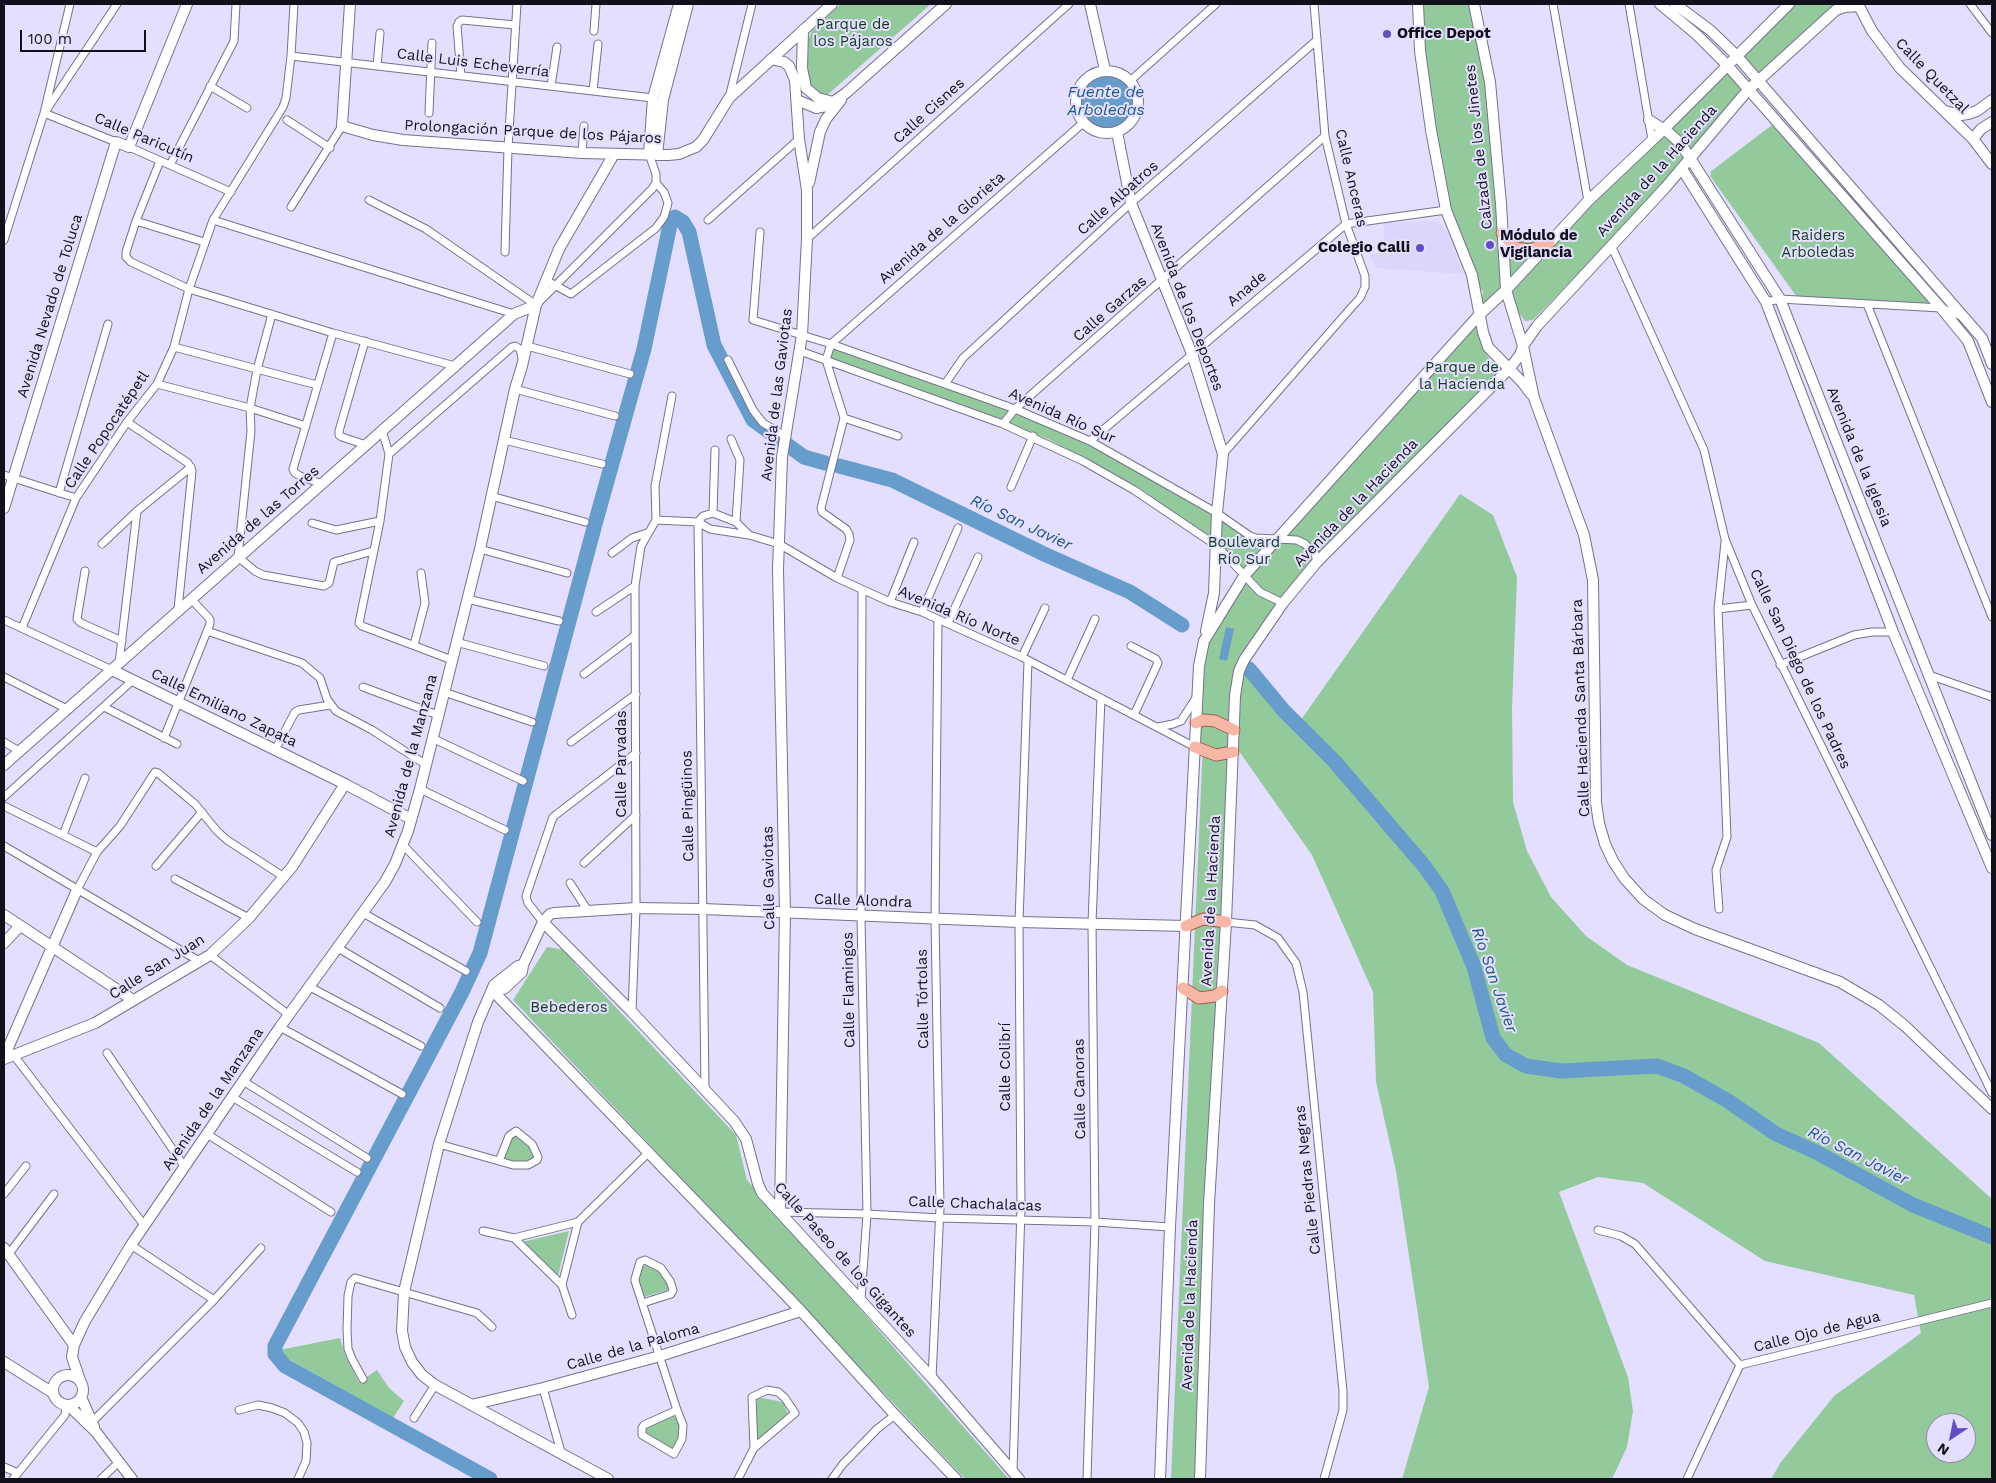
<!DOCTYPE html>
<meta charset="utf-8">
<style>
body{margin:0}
#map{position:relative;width:1996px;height:1483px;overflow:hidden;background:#e5dfff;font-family:"Work Sans",sans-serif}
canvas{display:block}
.frame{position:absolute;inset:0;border:5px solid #12101b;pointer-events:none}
.north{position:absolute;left:1926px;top:1413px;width:50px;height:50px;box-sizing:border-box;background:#e5dfff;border:1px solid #918ca4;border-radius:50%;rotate:214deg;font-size:14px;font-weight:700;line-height:20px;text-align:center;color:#12101b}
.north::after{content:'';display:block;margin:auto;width:18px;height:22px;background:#634cc5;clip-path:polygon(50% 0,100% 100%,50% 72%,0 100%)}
.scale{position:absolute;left:20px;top:30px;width:126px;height:22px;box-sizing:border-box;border:2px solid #12101b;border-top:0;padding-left:6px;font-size:15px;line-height:18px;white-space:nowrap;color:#12101b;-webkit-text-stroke:4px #e5dfff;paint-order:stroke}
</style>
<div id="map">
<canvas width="1996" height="1483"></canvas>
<div class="frame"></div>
<div class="north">N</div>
<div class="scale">100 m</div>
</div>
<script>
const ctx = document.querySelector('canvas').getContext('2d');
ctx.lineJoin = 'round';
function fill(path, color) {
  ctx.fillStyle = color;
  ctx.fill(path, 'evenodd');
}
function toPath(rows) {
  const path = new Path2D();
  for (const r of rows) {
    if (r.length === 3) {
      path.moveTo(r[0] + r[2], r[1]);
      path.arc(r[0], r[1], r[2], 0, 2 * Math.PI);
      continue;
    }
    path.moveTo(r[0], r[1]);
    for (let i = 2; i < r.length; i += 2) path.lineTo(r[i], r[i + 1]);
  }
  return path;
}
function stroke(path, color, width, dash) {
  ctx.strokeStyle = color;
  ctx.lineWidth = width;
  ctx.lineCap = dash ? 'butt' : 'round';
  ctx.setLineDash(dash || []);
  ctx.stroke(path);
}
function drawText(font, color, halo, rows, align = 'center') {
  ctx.font = font + ' "Work Sans",sans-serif';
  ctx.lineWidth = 4;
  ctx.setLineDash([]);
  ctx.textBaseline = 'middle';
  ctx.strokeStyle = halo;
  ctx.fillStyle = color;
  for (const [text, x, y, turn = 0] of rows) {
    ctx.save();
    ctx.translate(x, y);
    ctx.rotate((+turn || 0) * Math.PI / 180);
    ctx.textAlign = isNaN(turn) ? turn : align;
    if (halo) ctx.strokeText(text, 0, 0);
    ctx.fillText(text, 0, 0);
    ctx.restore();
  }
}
fill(toPath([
 [1433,221,1442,225,1446,230,1464,274,1376,268,1370,254,1385,252,1384,223]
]), '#dcd5fc');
fill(toPath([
 [841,4,931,4,825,97,813,93,806,71,805,46,812,31],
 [1420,4,1474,4,1507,227,1515,241,1548,241,1479,315,1483,292,1473,275,1447,209,1432,131],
 [1791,4,1846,4,1839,4,1829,9,1758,77,1738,55],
 [1727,67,1747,90,1691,157,1667,129],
 [1772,125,1937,305,1797,297,1710,176,1711,174,1710,172],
 [1664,131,1689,159,1533,320,1525,321,1516,310,1507,290],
 [1477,318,1484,351,1502,376,1283,600,1262,589,1246,574],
 [832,344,887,364,1089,441,1215,513,1216,544,1141,489,1048,439,827,359],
 [1460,494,1493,515,1517,577,1512,708,1513,802,1527,851,1551,897,1586,936,1627,965,1819,1043,1992,1199,1992,1479,1771,1479,1781,1462,1834,1396,1921,1333,1914,1295,1765,1261,1643,1183,1598,1177,1559,1192,1628,1377,1633,1411,1627,1447,1612,1479,1402,1479,1429,1387,1396,1171,1376,1082,1373,992,1312,855,1234,744,1197,1479,1171,1479,1203,743,1196,741,1204,641,1244,576,1260,592,1283,603,1240,671,1249,669,1298,724],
 [1936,1423,1966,1423,1966,1453,1936,1453],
 [1217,515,1247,536,1275,540,1244,575,1217,545],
 [547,947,565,950,576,965,736,1135,747,1180,1009,1479,965,1479,513,1000],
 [516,1134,526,1140,537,1157,527,1163,514,1164,502,1157,510,1137],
 [569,1231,558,1276,522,1242],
 [649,1264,660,1271,671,1289,644,1297,637,1279,641,1267],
 [340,1338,346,1357,359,1382,377,1370,389,1388,404,1401,393,1418,274,1351],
 [757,1397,783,1402,788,1414,756,1444],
 [673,1414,680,1426,682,1433,674,1453,643,1435,647,1424]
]), '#93ca9c');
fill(toPath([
 [1106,101,28],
 [1226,627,1234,629,1227,661,1219,659]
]), '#679dcc');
stroke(toPath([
 [839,466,892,480,1044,554,1130,592,1182,625],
 [1249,669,1284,711,1335,762,1425,867,1442,891,1474,967,1493,1038,1506,1055,1526,1066,1561,1071,1657,1066,1684,1076,1728,1101,1776,1134,1816,1152,1913,1205,1992,1237],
 [490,1479,285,1366,275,1354,275,1346,462,992,480,953,595,524,644,349,670,225,675,217,683,222,689,232,714,345,753,420,804,457,825,463]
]), '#679dcc', 15);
const street = toPath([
 [1553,4,1588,201],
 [1629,4,1652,140],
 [1970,4,1992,33],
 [594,31,596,4],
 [291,56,653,98],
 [377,66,380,33],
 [461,76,457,26,459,22,462,20,515,25],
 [1130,81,1216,4],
 [210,86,247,108],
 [551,86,557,47],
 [593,91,598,44],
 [729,98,752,4],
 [47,109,117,4],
 [44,113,116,142],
 [429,113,432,43],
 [287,120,330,148],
 [129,147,231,192],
 [582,153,584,126],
 [160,161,136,221,126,252,126,257,131,262,189,289,333,333,455,366],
 [170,165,234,41,236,4],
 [369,200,426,229,536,305,652,189,656,183,656,174,649,154],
 [291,207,342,126],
 [213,220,514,314],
 [708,220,799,139],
 [136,221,204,242],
 [760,232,753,320,831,344,945,384,1015,409,1090,441,1217,513,1250,536,1256,538,1297,540,1305,544,1315,554,1317,562],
 [807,239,1069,4],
 [4,240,44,113,70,4],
 [1611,245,1704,450,1725,539,1752,605,1992,1093],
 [505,252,508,148,517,4],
 [551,283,571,294,656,228,664,217,668,203,664,192,656,183],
 [1766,302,1780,299,1941,308,1961,316],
 [1867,304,1992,617],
 [272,314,257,370,250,408,251,431,238,557,255,571,263,575,324,586,329,583,334,562,373,551],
 [365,341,339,431,339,435,342,437,366,445],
 [527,346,630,374],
 [174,347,317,385],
 [800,351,1003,424,1083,461,1134,490,1217,546,1260,592,1283,603],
 [728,360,753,410,763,423,785,436],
 [157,384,250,408,306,426],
 [945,384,963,358,1131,203,1317,40],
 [515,389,615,416],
 [844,418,898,436],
 [127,422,188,463,192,471,178,609],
 [1003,424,1015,409,1325,136],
 [382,430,389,454,380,521,359,623,362,626,452,660],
 [731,439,740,460,736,522],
 [504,440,602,464],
 [1090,441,1346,224,1446,210],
 [389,454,512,347,515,346,520,349,522,358],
 [1223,454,1350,309,1360,298,1365,287,1365,276,1346,224,1325,136,1314,4],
 [4,475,76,498],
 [322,484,300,476,295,473,293,469,333,333],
 [1011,487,1033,436],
 [59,493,108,324],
 [491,496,585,522],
 [713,513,715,450],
 [656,520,698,522,710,529,749,535,779,544,837,578,890,602,922,612,1022,657,1195,747],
 [656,520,655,486,672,396],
 [698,522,705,1089],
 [698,522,703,516,713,513,736,522,748,534],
 [312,523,336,530,380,521],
 [102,544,137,511],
 [480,549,567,573],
 [612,553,632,538,647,533],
 [85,571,77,619,81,623,122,641],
 [837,578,850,540,849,534,846,529,822,512,821,508,844,418,826,360,831,344,1083,123],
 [467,599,559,621],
 [890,602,914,542],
 [1718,609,1752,605],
 [596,612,635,586],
 [922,612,958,528],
 [4,620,112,670],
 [948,623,978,557],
 [22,628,76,498,127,422,157,384,174,347,189,289,213,220,283,107,286,98,291,56,294,4],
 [207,631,302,663,320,678,327,699,336,711,372,730,425,764],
 [456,642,544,666],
 [414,645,425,603,421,573],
 [1131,646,1156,659,1158,663,1134,715],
 [1022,657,1045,608],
 [119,663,137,511,191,467],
 [1780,665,1854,635,1872,632,1893,632],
 [584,674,634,636],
 [1929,675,1992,697],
 [4,677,67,709],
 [1067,680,1095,619],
 [363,687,438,715],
 [444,692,532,722],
 [104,707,177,744],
 [1158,727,1173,724,1181,721,1196,698],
 [164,738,210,624,210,620,208,617,191,599],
 [432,738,523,781],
 [4,742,19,751],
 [571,742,636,694],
 [275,750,295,712,299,710,330,705],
 [420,789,505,830],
 [4,797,133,680],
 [4,806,97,852],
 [63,835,85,778],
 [403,845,477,922],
 [4,846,199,961],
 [584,863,636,815],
 [156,866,202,812],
 [175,879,249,918],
 [570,883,588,911],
 [77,890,97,852,120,826,155,772,158,773,195,804,217,831,227,840,284,877],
 [1719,909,1716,870,1727,837,1718,609,1725,542],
 [363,913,466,971],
 [543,922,528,903,526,896,553,817,636,753],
 [1226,922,1255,925,1278,938,1296,963,1303,992,1343,1391,1343,1410,1324,1479],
 [338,948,440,1008],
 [210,955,289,1015],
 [310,987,421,1046],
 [632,1012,636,908,635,586,641,546,656,520],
 [280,1027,402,1094],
 [12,1053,144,1225],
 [107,1053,184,1166],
 [243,1081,367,1158],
 [232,1097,357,1172],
 [207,1134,331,1212],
 [439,1144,513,1165,528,1165,537,1160,538,1157,532,1144,516,1131,509,1136,499,1161],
 [4,1194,26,1166],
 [780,1212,867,1214,940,1218,1095,1222,1170,1227],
 [1598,1230,1621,1236,1635,1244,1740,1365],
 [483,1231,514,1238,562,1285,572,1315],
 [514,1238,578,1222],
 [131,1245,214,1300],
 [8,1255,54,1194],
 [562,1285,578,1222,649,1152],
 [861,1300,867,1214,861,917,862,591],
 [643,1303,671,1294,673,1290,670,1281,661,1268,645,1260,640,1262,635,1279,635,1281,677,1410,683,1425,682,1439,674,1454,642,1435,642,1428,644,1425,677,1410],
 [1740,1365,1992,1303],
 [932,1378,940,1208,935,919,938,619],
 [363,1379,352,1359,348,1349,347,1330,348,1296,351,1282,355,1278,477,1313,492,1327],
 [543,1388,561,1452],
 [239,1410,258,1405,272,1408,285,1413,298,1423,304,1432,307,1443,306,1461,298,1479],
 [414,1418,435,1385],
 [89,1425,214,1300,261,1248],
 [4,1467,18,1473],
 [1013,1472,1021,1208,1019,922,1028,661],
 [13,1479,65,1415,66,1405],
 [101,1479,119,1462],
 [738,1479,754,1448,795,1413,785,1398,778,1392,767,1390,752,1397,754,1448],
 [832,1479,843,1464,877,1429,895,1415],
 [1087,1479,1095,1222,1092,923,1101,698],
 [1687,1479,1740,1365]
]);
const secondary = toPath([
 [350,4,342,126,373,135,403,140,582,153,668,155,679,154,696,147,703,140,729,98,832,4],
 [1090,4,1105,70],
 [1418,4,1420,51,1431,130,1446,210,1472,275,1483,332,1488,347,1522,382,1531,394],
 [1474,4,1490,82,1501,204,1506,290,1523,346,1534,398,1584,535,1593,580,1596,803,1599,823,1605,844,1613,861,1624,878,1643,899,1665,915,1695,929,1840,982,1879,1005,1905,1026,1992,1109],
 [1660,4,1697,35,1727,65,1941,308,1968,341,1992,402],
 [1675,4,1710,30,1736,55,1982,338,1992,364],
 [1858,4,1872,31,1900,68,1973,139,1992,164],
 [803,30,802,68,806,88,818,98,833,102],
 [771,59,784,62,789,66,795,80,799,139,807,190,807,239,802,335,782,457,778,569,785,913,780,1212],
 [1107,102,31],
 [797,100,816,108,826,106,833,102,846,93,946,4],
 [1945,111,1961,115,1968,114,1977,111,1992,100],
 [1649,120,1669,133,1681,144,1780,299,1992,835],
 [1117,132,1131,203,1192,354,1223,454,1217,513,1214,593,1206,631],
 [1973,139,1981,129,1992,122],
 [649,154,653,98,679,4],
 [657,155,663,100,688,4],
 [1682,169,1766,302,1893,632,1992,868],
 [809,183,820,132,826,119,841,100],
 [4,508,116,142,129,147,187,4],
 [112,670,345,784,411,819],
 [4,765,514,314,536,305],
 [4,915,133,1000],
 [543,922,632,1012,734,1121,746,1139,758,1184,762,1193,932,1378,1019,1479],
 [4,943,20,926],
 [523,965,518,966,494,985,478,1022,439,1144,404,1292,402,1331,405,1347,412,1362,422,1375,435,1385,608,1479],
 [492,990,497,991,505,988,522,972,523,965,543,922,550,914,554,913,636,908,703,909,1019,922,1186,926],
 [492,990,801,1311,895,1415,956,1479],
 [4,1057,77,890],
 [4,1059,95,1023,210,955,249,918,292,867,345,784],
 [4,1248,74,1345],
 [4,1362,53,1393],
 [68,1390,15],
 [81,1383,72,1357,74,1345,85,1321,131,1245,280,1027,385,882,395,864,408,831,420,789,480,549,515,389,522,366,536,305,559,249,614,154],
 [81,1397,94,1427],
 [68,1405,96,1432,132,1479],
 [471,1405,543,1388,660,1356,801,1311],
 [1160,1479,1170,1227,1199,666,1204,641,1244,576,1479,315,1506,290,1588,201,1664,129,1789,4],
 [1200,1479,1209,1204,1226,922,1235,696,1239,671,1244,660,1283,603,1317,562,1509,369,1520,355,1523,346,1537,326,1665,188,1748,90,1836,10,1845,7,1859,6]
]);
const primary = toPath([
 [1502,233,1516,248,1530,250,1549,243],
 [1196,723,1203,720,1215,721,1234,730],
 [1195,747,1216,755,1233,752],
 [1186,926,1203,919,1226,922],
 [1183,988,1199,998,1215,996,1222,991]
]);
stroke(street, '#76718d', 9);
stroke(secondary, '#76718d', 12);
stroke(primary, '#a35d4e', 13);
stroke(street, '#fff', 7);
stroke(secondary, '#fff', 10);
stroke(primary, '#f7b7a6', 11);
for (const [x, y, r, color] of [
 [1387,34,5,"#634cc5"],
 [1490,245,5,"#634cc5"],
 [1420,248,5,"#634cc5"]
]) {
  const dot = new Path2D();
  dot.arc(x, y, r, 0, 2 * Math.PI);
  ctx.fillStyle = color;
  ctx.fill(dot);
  stroke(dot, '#e5dfff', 2);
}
drawText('15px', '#113c1c', '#e5dfff', [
 ["Parque de",853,25],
 ["los Pájaros",853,42],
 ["Raiders",1818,236],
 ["Arboledas",1818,253],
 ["Parque de",1462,368],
 ["la Hacienda",1462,385],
 ["Boulevard",1244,543],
 ["Río Sur",1244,560],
 ["Bebederos",569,1008]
]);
drawText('bold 15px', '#12101b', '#e5dfff', [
 ["Office Depot",1397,34],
 ["Módulo de",1500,236],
 ["Vigilancia",1500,253],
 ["Colegio Calli",1410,248,"right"]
], 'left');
drawText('15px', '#12101b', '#e5dfff', [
 ["Calle Luis Echeverría",473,63,7],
 ["Calle Quetzal",1932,76,46],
 ["Calle Cisnes",929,111,-42],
 ["Prolongación Parque de los Pájaros",533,132,3],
 ["Calle Paricutín",144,138,23],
 ["Calzada de los Jinetes",1479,147,-96],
 ["Avenida de la Hacienda",1657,171,-48],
 ["Calle Anceras",1351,178,77],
 ["Calle Albatros",1118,198,-42],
 ["Avenida de la Glorieta",942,228,-41],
 ["Anade",1247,289,-40],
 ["Avenida Nevado de Toluca",50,306,-73],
 ["Avenida de los Deportes",1187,307,69],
 ["Calle Garzas",1110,309,-41],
 ["Avenida de las Gaviotas",777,395,-83],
 ["Avenida Río Sur",1062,416,24],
 ["Calle Popocatépetl",107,430,-56],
 ["Avenida de la Iglesia",1859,457,68],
 ["Avenida de la Hacienda",1356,503,-46],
 ["Avenida de las Torres",258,520,-41],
 ["Avenida Río Norte",959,616,23],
 ["Calle San Diego de los Padres",1800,669,65],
 ["Calle Emiliano Zapata",224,708,26],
 ["Calle Hacienda Santa Bárbara",1581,708,-92],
 ["Avenida de la Manzana",411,756,-75],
 ["Calle Parvadas",622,764,-90],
 ["Calle Pingüinos",688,806,-91],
 ["Calle Gaviotas",769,878,-91],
 ["Calle Alondra",863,901,2],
 ["Avenida de la Hacienda",1211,901,-87],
 ["Calle San Juan",157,967,-32],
 ["Calle Flamingos",849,990,-91],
 ["Calle Tórtolas",923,999,-91],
 ["Calle Colibrí",1006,1067,-90],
 ["Calle Canoras",1080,1089,-91],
 ["Avenida de la Manzana",213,1099,-56],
 ["Calle Piedras Negras",1308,1180,-96],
 ["Calle Chachalacas",975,1204,2],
 ["Calle Paseo de los Gigantes",845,1260,48],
 ["Avenida de la Hacienda",1190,1305,-88],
 ["Calle Ojo de Agua",1817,1332,-14],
 ["Calle de la Paloma",633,1347,-16]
]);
drawText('italic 16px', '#1b5886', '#e5dfff', [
 ["Fuente de",1106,92],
 ["Arboledas",1106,110],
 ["Río San Javier",1021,523,25],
 ["Río San Javier",1494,980,71],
 ["Río San Javier",1858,1156,27]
]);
</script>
